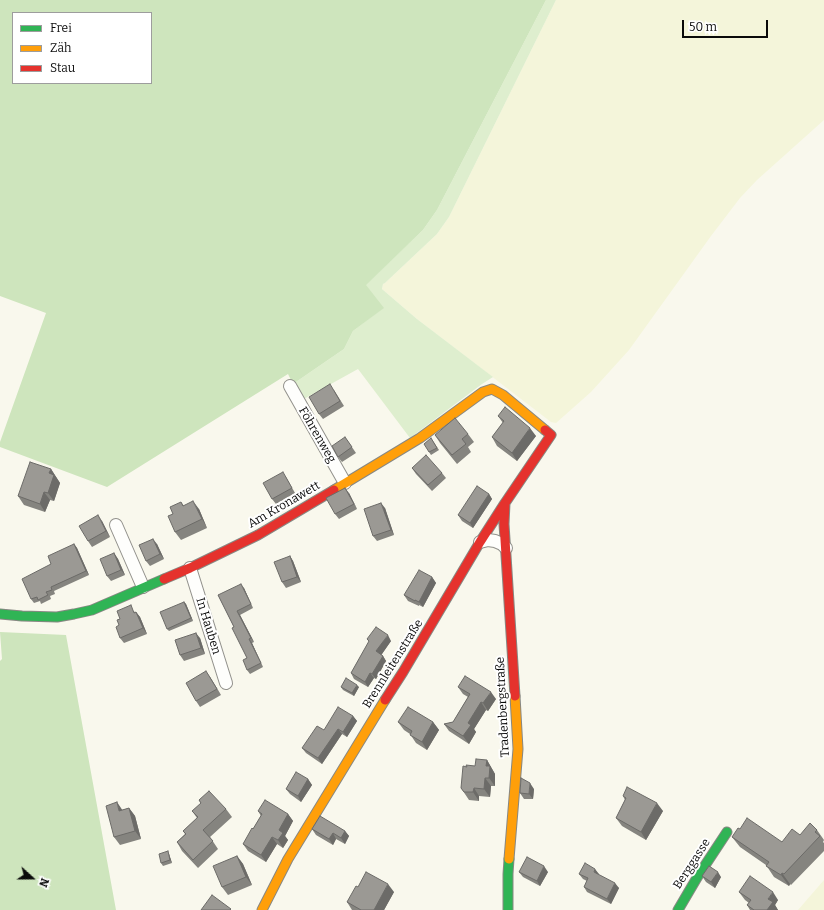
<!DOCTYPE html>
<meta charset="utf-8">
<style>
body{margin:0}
#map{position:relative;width:824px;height:910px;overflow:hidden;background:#f9f8ed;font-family:Bitter,serif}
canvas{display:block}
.legend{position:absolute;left:12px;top:12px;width:140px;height:72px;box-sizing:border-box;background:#fff;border:1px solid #9d9d9d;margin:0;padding:5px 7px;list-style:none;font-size:12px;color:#0a0a0a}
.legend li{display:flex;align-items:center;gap:8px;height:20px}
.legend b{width:20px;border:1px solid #9d9d9d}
.north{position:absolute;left:12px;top:858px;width:40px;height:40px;-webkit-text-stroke:3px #fff;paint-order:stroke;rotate:111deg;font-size:11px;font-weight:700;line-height:16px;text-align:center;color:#0a0a0a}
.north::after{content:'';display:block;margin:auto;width:14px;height:18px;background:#0a0a0a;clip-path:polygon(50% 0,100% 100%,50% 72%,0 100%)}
.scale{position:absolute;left:682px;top:20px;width:86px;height:18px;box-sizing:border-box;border:2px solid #0a0a0a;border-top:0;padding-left:5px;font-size:12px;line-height:14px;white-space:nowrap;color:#0a0a0a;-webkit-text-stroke:3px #fff;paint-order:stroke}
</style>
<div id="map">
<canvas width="824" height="910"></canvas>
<ul class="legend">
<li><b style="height:5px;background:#30b455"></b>Frei</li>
<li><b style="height:5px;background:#ff9f0a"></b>Zäh</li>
<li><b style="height:5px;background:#e5322d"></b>Stau</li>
</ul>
<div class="north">N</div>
<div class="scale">50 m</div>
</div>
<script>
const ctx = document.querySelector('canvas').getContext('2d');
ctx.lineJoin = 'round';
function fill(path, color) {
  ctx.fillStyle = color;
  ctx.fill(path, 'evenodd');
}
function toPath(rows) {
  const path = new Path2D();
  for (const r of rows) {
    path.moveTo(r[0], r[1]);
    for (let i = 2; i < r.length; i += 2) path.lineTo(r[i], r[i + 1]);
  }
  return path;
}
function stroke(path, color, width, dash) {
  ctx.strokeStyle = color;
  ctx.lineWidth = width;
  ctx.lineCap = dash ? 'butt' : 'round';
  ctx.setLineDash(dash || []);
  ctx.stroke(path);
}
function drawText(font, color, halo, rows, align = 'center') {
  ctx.font = font + ' Bitter,serif';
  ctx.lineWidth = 4;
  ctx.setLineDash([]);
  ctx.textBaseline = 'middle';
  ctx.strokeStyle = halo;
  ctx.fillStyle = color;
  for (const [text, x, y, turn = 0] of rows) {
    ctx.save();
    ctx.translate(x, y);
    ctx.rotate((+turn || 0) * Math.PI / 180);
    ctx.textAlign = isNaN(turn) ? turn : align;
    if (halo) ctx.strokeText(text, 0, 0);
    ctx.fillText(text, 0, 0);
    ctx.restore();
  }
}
fill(toPath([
 [556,0,824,0,824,120,757,180,740,198,711,236,629,350,591,392,556,423,551,422,417,319,382,289,383,284,385,283,437,234,449,217],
 [824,880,824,910,798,910]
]), '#f4f5da');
fill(toPath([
 [546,0,556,0,449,217,437,234,385,283,383,284,382,289,417,319,493,377,482,384,410,438,358,369,302,400,293,384,344,349,353,331,383,308,365,285,423,230,437,210]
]), '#deeece');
fill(toPath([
 [0,0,546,0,437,210,423,230,366,285,384,308,353,331,344,349,293,384,288,374,107,487,0,447,0,442,46,313,0,296],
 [13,13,151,13,151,83,13,83],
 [0,632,66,635,116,910,0,910,0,661,2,659]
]), '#cee5bd');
const street = toPath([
 [290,386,345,483],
 [116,525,143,587],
 [480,542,488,540,495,541,502,544,506,548],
 [190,568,226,683]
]);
const fast = toPath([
 [0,614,22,616,57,617,74,614,92,610,164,579],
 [508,910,508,874,509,859],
 [678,910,698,876,727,832]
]);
const slow = toPath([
 [334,490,420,438,483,392,492,389,503,395,545,430],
 [509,859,518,749,515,696],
 [262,910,288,859,385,700]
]);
const jam = toPath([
 [505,503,504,524,515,696],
 [164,579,190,568,258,535,334,490],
 [385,700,403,672,480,542,505,503,551,435,545,430]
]);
stroke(street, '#92918c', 14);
stroke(fast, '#888883', 11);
stroke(slow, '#888883', 11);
stroke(jam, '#888883', 11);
stroke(street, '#fefefc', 12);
stroke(fast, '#30b455', 9);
stroke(slow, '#ff9f0a', 9);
stroke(jam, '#e5322d', 9);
fill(toPath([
 [334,390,344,406,323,419,319,414],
 [498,416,536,436,517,461,497,446,492,437,503,423],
 [468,434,474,442,468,447,471,452,457,464,440,443,435,435],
 [345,437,356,453,342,462,338,457],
 [431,438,439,450,431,455,429,452],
 [412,468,442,473,446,478,432,491,416,474],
 [51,469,60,483,54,501,50,500,45,512,24,505,18,496],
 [286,477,295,493,276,504,272,499],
 [349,493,357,509,339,519,335,514],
 [489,494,492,499,473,528,462,521,458,515],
 [181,502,184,506,199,509,207,528,181,540,175,532,173,514],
 [385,508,394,535,377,541,373,536],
 [102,521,110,537,92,547,88,541],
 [74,544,77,548,89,575,54,591,55,594,50,596,51,599,41,604,40,601,34,603,31,599,51,564],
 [157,544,164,559,150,566,146,561],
 [114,553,118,559,125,575,111,581,107,576],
 [290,556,293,561,301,582,286,588,282,582],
 [432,577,436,583,423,607,419,605,419,606,408,601,404,595],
 [244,588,253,608,240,615,254,642,252,643,263,667,250,674,247,670,247,658,234,627,218,595],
 [184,602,186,604,193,621,169,631,167,629],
 [135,611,135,612,136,612,140,617,147,634,124,643,120,638],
 [200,638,205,654,184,661,180,655],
 [367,639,391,641,381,655,383,656,386,661,376,679,374,678,368,687,354,679,351,673,369,642],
 [210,677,221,695,200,707,196,701],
 [341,687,359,687,354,696,343,690],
 [458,687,496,699,488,711,486,710,474,729,476,732,469,744,449,731,444,724,453,722,468,697,463,694],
 [353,716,357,721,347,737,342,734,322,764,306,753,302,748,324,730],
 [398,722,433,722,439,730,427,750,416,743,410,734,404,730],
 [487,760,495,774,495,786,491,786,490,797,479,796,479,801,469,800,461,788,467,767,475,766],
 [308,779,312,785,301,802,290,794,286,789],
 [534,789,533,799,524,799,520,793],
 [623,796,663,811,646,840,622,826,616,818,625,800],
 [199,800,226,809,232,817,210,837,218,849,198,868,182,851,177,842,185,834,183,831,197,818,192,811,201,804],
 [129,808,135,816,141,839,120,845,114,837,122,810],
 [258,811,288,814,293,821,285,836,288,840,283,848,277,844,266,862,248,851,243,844,253,829,261,816],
 [312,829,345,831,349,836,345,844,336,839,333,845,316,835],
 [740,829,782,842,800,835,817,830,824,840,823,842,824,843,824,851,791,885,790,884,789,886,774,877,766,865,740,847,732,837],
 [169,854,172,863,163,866,161,863],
 [237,856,243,864,252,885,228,895,222,887],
 [519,872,548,872,540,886,523,877],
 [579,874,599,874,598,875,619,888,611,904,587,892,584,887,587,881,583,879],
 [702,876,721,877,715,888,706,882],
 [358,887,394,892,384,910,352,910,347,902],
 [739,892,778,900,775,905,778,910,750,910,747,905,749,903,745,900]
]), '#85847f');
fill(toPath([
 [530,428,536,436,517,461,512,453],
 [51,469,60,483,54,501,48,493,49,473],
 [345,488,349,493,357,509,354,504],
 [44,492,50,500,45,512,40,504],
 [489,494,492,499,473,528,470,523],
 [193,501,199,509,207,528,202,519],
 [381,503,385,508,394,535,391,530],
 [98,515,102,521,110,537,106,531],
 [153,539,157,544,164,559,160,554],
 [74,544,77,548,89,575,86,571],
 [114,553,118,559,125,575,121,570],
 [290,556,293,561,301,582,297,577],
 [432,577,436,583,423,607,419,602],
 [241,584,244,588,253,608],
 [184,602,186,604,193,621,191,618],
 [237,611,240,615,254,642,251,638],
 [136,612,140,617,147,634,143,628],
 [196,633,200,638,205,654,201,648],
 [388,635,391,641,380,657,376,651],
 [249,639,252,643,263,667],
 [383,656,386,661,376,679,372,674],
 [206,671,210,677,221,695,217,689],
 [370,673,374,678,368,687,365,682],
 [357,685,359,687,354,696,352,693],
 [491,692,496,699,488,711,483,703],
 [481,702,486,710,474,729,476,732,469,744,463,736,468,723],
 [353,716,357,721,347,737,343,732],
 [433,722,439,730,427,750,422,742],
 [338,729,342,734,322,764,318,758],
 [487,760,495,774,495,786,489,778,486,766],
 [485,778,491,786,490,797,484,789],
 [308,779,312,785,301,802,298,796],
 [530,783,534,789,533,799,529,794],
 [474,788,479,796,479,801,473,792],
 [117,802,123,811,119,811],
 [657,803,663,811,646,840,641,832],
 [129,808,135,816,141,839,135,831],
 [288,814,293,821,285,836,288,840,283,848,278,840,279,830],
 [345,831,349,836,345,844,341,838],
 [333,833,336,839,333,845,329,839],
 [272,837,277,844,266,862,261,855],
 [168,851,172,863,170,860],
 [237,856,243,864,252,885,246,877],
 [544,866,548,872,540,886,537,881],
 [595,869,599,874,597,877,594,872],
 [718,872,721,877,715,888,711,882],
 [782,873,790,884,789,886,781,875],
 [615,883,619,888,611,904,607,899],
 [388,884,394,892,384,910,374,910],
 [773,892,778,900,775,905,778,910,767,910,768,899]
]), '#6c6b68');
const building = toPath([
 [330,384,340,401,319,414,309,397,330,384],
 [505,407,530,428,512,453,492,437,504,421,498,416,505,407],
 [455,418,468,434,462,439,466,444,452,455,435,435,455,418],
 [345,437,352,447,338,457,332,446,345,437],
 [431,438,437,448,429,452,424,444,431,438],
 [426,455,442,473,428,485,412,468,426,455],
 [30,462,51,469,49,473,54,475,48,493,44,492,40,504,18,496,30,462],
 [283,472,292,488,272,499,263,483,283,472],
 [477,486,489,494,470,523,458,515,477,486],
 [345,488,354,504,335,514,326,498,345,488],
 [193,501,202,519,175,532,168,516,173,514,170,507,181,502,183,506,193,501],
 [381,503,391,530,373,536,364,509,381,503],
 [98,515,106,531,88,541,79,526,98,515],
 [153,539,160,554,146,561,139,545,153,539],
 [74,544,86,571,51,587,52,590,46,592,48,595,38,600,37,597,31,599,22,579,51,564,48,556,74,544],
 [114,553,121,570,107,576,100,559,114,553],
 [290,556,297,577,282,582,274,562,290,556],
 [419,570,432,577,419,602,415,600,415,601,404,595,419,570],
 [241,584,251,604,237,611,251,638,249,639,261,663,247,670,243,660,247,658,232,628,234,627,218,595,241,584],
 [184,602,191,618,167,629,160,612,184,602],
 [131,605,134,613,136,612,143,628,120,638,116,627,119,625,117,620,120,619,117,611,131,605],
 [376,627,388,635,376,651,383,656,372,674,370,673,365,682,351,673,369,641,367,639,376,627],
 [196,633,201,648,180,655,175,640,196,633],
 [206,671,217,689,196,701,186,683,206,671],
 [465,676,491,692,483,703,481,702,468,723,471,725,463,736,444,724,453,722,470,694,458,687,465,676],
 [346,678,357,685,352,693,341,687,346,678],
 [338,707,353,716,343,732,338,729,318,758,302,748,317,726,324,730,338,707],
 [408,707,433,722,422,742,410,735,412,731,398,722,408,707],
 [476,759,487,760,486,766,490,766,489,778,485,778,484,789,474,788,473,792,464,792,461,788,463,766,467,767,466,765,475,766,476,759],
 [296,772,308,779,298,796,286,789,296,772],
 [521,778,530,783,529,794,520,793,521,778],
 [627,787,657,803,641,832,616,818,626,798,623,796,627,787],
 [209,791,226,809,203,830,213,841,193,860,177,842,186,834,183,831,198,817,192,811,201,803,199,800,209,791],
 [265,800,288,814,279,830,283,833,278,840,272,837,261,855,243,844,252,828,253,829,262,814,258,811,265,800],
 [117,802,119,811,129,808,135,831,114,837,106,806,117,802],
 [320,816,345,831,341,838,333,833,329,839,312,829,320,816],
 [747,818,782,842,792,829,800,835,810,823,817,830,815,832,820,836,784,874,782,873,781,875,766,866,769,862,732,837,738,828,740,829,747,818],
 [168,851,170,860,161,863,159,854,168,851],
 [237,856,246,877,222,887,213,866,237,856],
 [527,857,544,866,537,881,519,872,527,857],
 [585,863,595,869,594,872,615,883,607,899,584,887,588,878,579,874,585,863],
 [709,866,718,872,711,882,702,876,709,866],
 [366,872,388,884,374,910,361,910,347,902,356,886,358,887,366,872],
 [750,876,773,892,768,899,773,902,767,910,754,910,747,905,751,900,739,892,750,876],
 [212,895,231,909,230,910,201,910,212,895]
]);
fill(building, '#9b9994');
stroke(building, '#6c6b68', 1);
drawText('12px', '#0a0a0a', '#fff', [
 ["Föhrenweg",317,435,60],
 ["Am Kronawett",284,505,-30],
 ["In Hauben",208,626,73],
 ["Brennleitenstraße",393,664,-58],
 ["Tradenbergstraße",503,707,-93],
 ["Berggasse",692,864,-57]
]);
</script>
